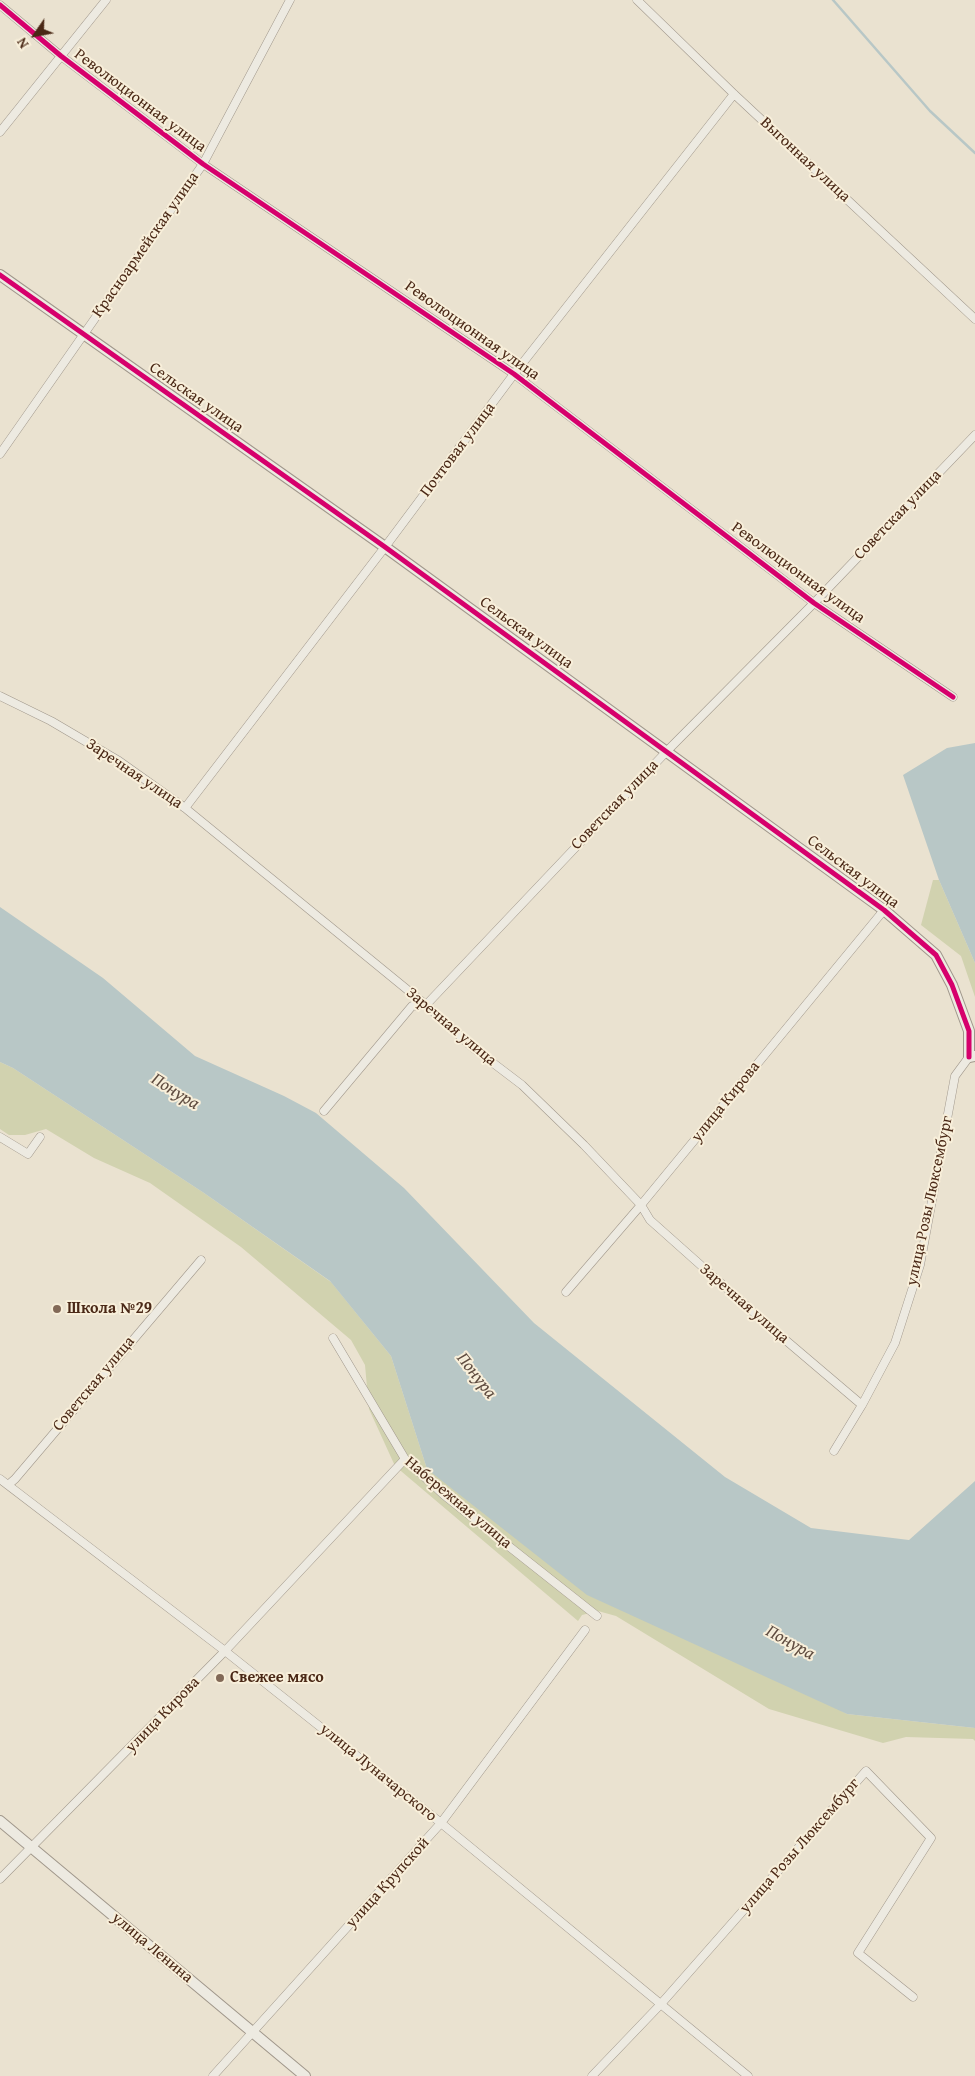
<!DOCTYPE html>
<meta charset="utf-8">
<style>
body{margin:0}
#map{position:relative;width:975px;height:2076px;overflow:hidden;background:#eae2d0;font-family:"Gentium Book Plus",serif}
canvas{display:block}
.north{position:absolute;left:10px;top:10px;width:50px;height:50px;-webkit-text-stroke:4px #f8efda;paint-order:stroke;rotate:237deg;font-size:14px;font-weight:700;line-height:20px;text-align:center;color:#4a2816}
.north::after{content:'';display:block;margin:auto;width:18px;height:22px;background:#4a2816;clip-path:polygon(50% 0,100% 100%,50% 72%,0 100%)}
</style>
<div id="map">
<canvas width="975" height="2076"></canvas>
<div class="north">N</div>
</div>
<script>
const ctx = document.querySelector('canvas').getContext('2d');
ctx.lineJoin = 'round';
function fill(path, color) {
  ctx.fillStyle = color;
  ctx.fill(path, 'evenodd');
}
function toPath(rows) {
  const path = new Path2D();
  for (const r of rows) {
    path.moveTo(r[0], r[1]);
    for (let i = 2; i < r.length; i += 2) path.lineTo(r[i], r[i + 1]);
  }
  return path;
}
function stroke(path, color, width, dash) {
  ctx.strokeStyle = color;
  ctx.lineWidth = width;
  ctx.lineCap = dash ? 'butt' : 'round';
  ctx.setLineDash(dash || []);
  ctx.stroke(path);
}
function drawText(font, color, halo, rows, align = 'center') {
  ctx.font = font + ' "Gentium Book Plus",serif';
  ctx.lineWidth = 4;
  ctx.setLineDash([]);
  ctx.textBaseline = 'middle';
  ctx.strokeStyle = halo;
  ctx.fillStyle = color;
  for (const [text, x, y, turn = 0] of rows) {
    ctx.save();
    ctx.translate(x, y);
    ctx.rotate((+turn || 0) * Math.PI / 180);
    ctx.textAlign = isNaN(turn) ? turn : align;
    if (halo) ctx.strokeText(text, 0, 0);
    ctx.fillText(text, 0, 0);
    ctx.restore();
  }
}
fill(toPath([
 [933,880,939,880,975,963,975,997,961,956,921,925],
 [0,1062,13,1068,204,1193,331,1282,391,1356,427,1469,847,1714,975,1728,975,1741,973,1739,906,1737,883,1743,769,1709,616,1616,598,1611,582,1615,578,1621,395,1466,369,1409,365,1365,351,1340,241,1247,150,1183,94,1158,46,1129,25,1135,9,1135,0,1129]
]), '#d1d2af');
fill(toPath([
 [975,743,975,963,939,880,903,775,947,748],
 [0,907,103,978,195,1056,284,1096,316,1113,404,1188,534,1323,725,1477,811,1528,909,1540,975,1481,975,1728,847,1714,587,1595,427,1469,391,1356,330,1281,204,1193,13,1068,0,1062]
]), '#b8c7c6');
stroke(toPath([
 [833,0,930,111,975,153]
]), '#b8c7c6', 2.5);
const minor = toPath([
 [637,0,734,94,975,319],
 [0,5,61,56,203,164,514,374,814,603,953,697],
 [0,132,106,0],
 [0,454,203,164,290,0],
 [0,696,51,721,119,761,185,808,426,1005,472,1047,522,1085,584,1145,641,1205,650,1220,769,1326,862,1405],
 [185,808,385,547,514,374,734,94],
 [324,1111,412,1006,426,1005,667,751,814,603,975,435],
 [0,1137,28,1154,40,1137],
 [566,1292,641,1205,884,910],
 [333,1338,405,1459,444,1495,597,1616],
 [834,1451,862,1405,895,1343,920,1265,955,1076,969,1057],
 [0,1479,225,1651,441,1823,748,2076],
 [8,1485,15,1479,201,1260],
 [0,1879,225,1651,405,1459],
 [213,2076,441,1823,585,1630],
 [592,2076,660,2005,866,1771,931,1838,858,1953,913,1997]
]);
const tertiary = toPath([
 [0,275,385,547,884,910,936,955,952,985,969,1031,969,1057,975,1056],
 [0,1821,305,2076]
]);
stroke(minor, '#a0978b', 9);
stroke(tertiary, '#a0978b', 12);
stroke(minor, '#edeae1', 8);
stroke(tertiary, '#edeae1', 10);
stroke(toPath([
 [0,5,61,56,203,164,514,374,814,603,953,697],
 [0,275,385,547,884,910,936,955,952,985,969,1031,969,1057]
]), '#d6006c', 5);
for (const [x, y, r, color] of [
 [57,1309,5,"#826957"],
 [220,1678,5,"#826957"]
]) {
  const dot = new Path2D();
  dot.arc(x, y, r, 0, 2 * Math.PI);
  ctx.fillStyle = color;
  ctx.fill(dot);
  stroke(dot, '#f8efda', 2);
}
drawText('16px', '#4a2816', '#f8efda', [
 ["Революционная улица",140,101,37],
 ["Выгонная улица",805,160,43],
 ["Красноармейская улица",146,245,-55],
 ["Революционная улица",472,331,35],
 ["Сельская улица",196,398,35],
 ["Почтовая улица",458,450,-53],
 ["Советская улица",898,515,-46],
 ["Революционная улица",798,573,36],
 ["Сельская улица",526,633,36],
 ["Заречная улица",134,774,34],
 ["Советская улица",615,805,-46],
 ["Сельская улица",853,872,37],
 ["Заречная улица",451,1027,40],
 ["улица Кирова",726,1102,-51],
 ["улица Розы Люксембург",930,1201,-78],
 ["Заречная улица",744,1304,41],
 ["Советская улица",94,1384,-50],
 ["Набережная улица",458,1503,40],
 ["улица Кирова",163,1715,-46],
 ["улица Луначарского",378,1773,39],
 ["улица Розы Люксембург",800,1846,-49],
 ["улица Крупской",388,1883,-48],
 ["улица Ленина",152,1948,40]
]);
drawText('bold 16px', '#4a2816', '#f8efda', [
 ["Школа №29",67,1309],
 ["Свежее мясо",230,1678]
], 'left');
drawText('italic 18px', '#604d41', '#f8efda', [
 ["Понура",175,1092,32],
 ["Понура",476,1376,52],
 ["Понура",790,1643,29]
]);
</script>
